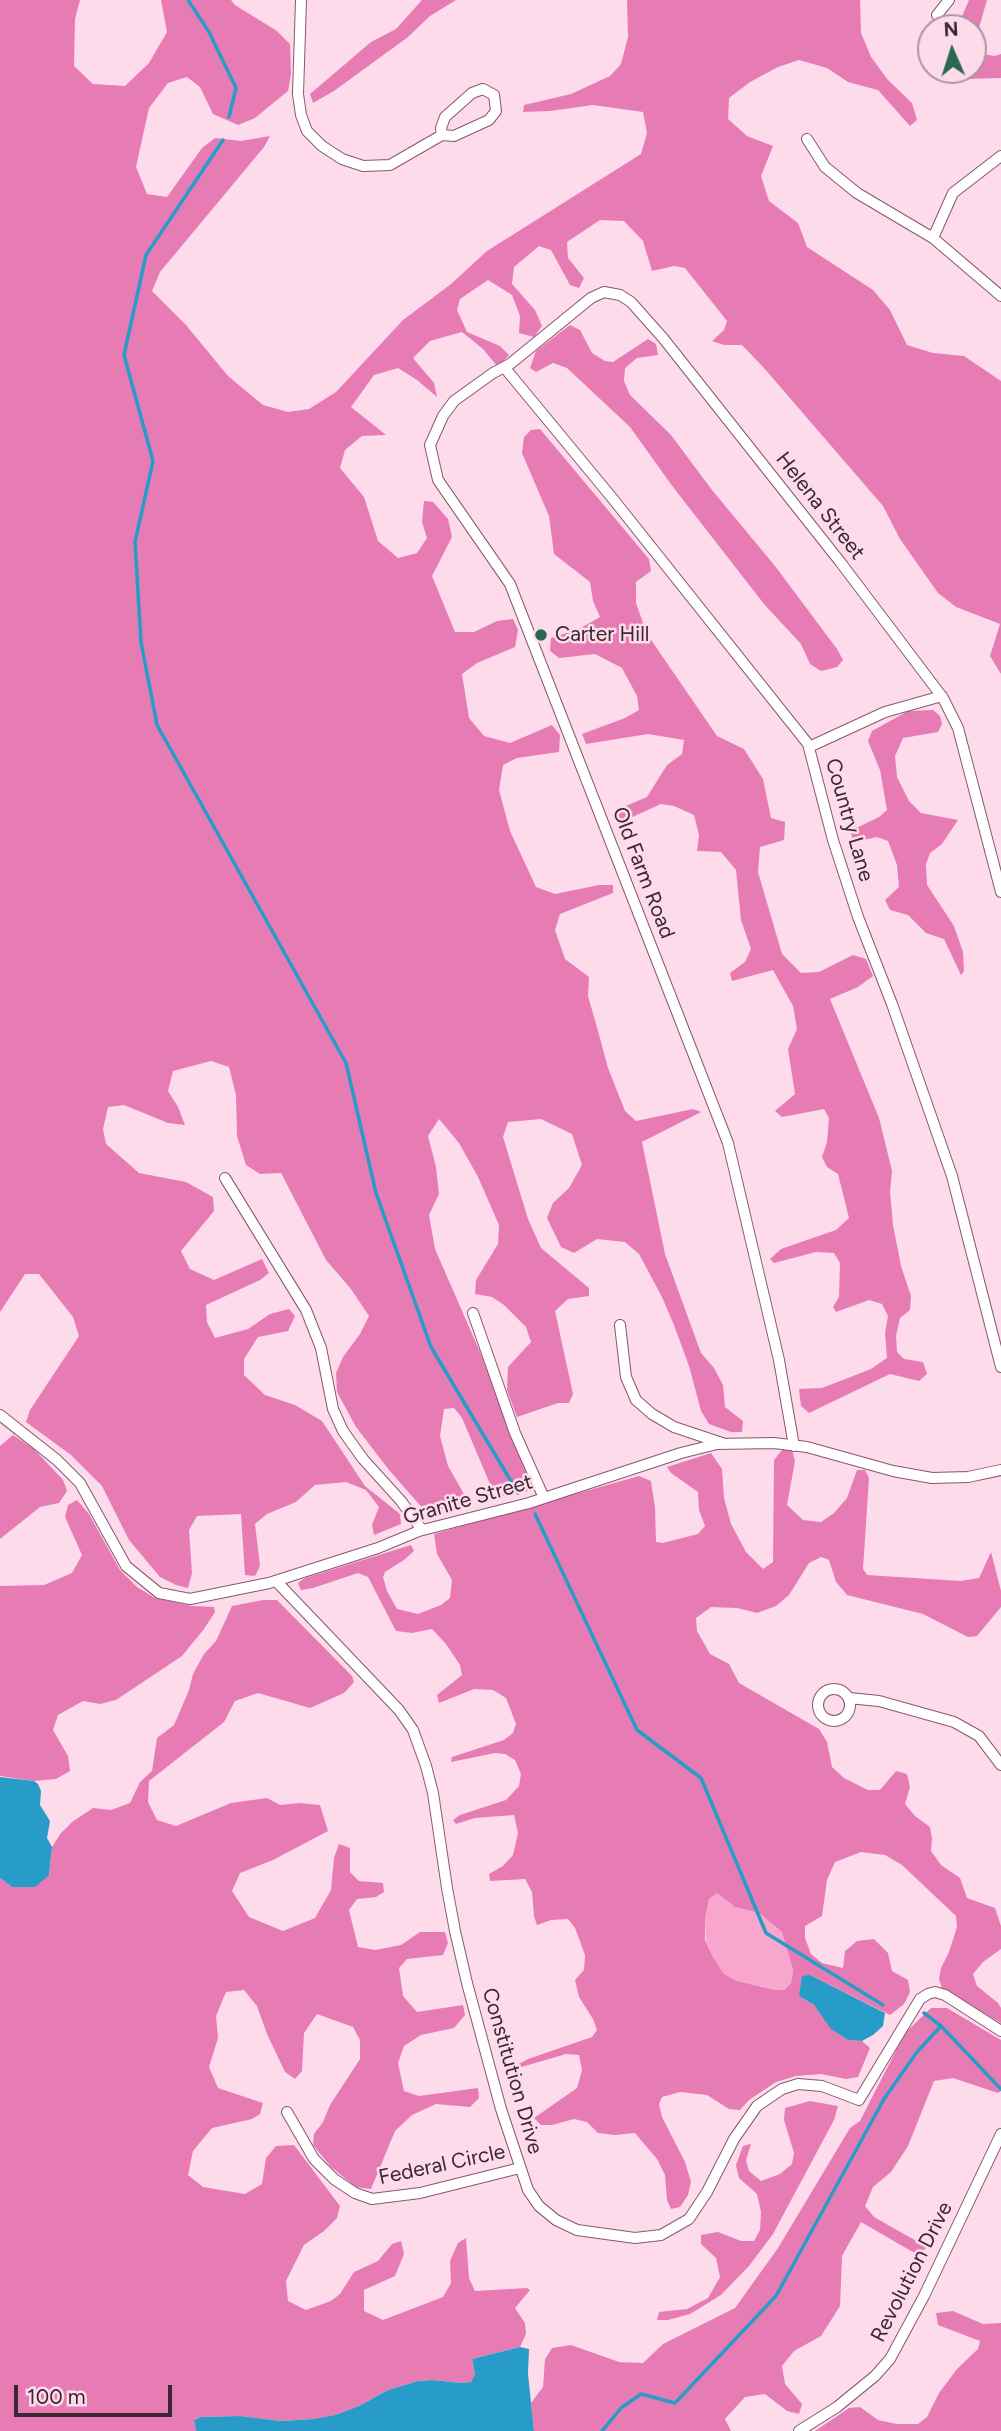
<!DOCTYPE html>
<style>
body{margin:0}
#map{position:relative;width:1001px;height:2431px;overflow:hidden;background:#fddbeb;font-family:Figtree,sans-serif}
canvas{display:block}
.north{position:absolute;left:917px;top:14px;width:70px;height:70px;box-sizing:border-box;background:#fddbeb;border:2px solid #af93a1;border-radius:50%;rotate:357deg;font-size:19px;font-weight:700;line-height:28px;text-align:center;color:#3b2731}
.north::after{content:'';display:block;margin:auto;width:24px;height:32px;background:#2a6753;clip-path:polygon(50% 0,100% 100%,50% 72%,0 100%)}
.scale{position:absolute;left:14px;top:2385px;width:158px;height:32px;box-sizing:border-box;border:4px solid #3b2731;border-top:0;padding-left:9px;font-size:21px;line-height:24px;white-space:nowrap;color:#3b2731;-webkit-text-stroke:5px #fddbeb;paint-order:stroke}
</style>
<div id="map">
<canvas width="1001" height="2431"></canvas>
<div class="north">N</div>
<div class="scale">100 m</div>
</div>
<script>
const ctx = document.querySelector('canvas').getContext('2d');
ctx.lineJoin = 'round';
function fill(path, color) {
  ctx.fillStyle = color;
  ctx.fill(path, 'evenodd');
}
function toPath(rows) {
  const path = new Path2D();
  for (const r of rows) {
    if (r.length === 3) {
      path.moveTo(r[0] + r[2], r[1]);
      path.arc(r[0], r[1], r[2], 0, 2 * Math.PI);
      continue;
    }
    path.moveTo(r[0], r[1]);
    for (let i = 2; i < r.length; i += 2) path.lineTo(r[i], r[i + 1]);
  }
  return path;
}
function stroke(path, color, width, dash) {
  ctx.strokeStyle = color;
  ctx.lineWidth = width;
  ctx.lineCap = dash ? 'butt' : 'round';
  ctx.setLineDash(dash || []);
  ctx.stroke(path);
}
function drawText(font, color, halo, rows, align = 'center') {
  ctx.font = font + ' Figtree,sans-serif';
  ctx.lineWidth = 5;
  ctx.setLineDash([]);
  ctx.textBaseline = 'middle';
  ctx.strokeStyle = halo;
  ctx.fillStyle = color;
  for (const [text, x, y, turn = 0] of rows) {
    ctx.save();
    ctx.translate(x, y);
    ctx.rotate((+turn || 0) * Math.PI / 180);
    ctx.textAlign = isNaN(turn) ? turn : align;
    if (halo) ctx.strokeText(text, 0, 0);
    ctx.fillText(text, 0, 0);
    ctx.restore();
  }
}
fill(toPath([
 [717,1893,735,1907,759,1913,782,1932,793,1970,791,1983,784,1990,775,1990,737,1981,724,1974,713,1957,706,1941,705,1919,709,1899]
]), '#f9a6cf');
fill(toPath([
 [0,0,80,0,75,19,74,66,93,84,125,86,149,63,167,32,161,0,231,0,235,5,277,31,290,44,291,74,288,91,255,118,238,125,213,114,200,87,187,77,168,83,149,108,136,167,147,194,167,197,202,148,215,138,241,141,270,136,264,147,160,272,152,291,186,325,228,376,263,405,288,412,309,409,336,392,403,320,451,284,487,251,641,154,647,133,643,112,593,105,550,111,523,112,524,105,571,94,610,76,621,64,628,37,627,0,860,0,861,33,871,57,888,80,912,103,917,120,910,126,878,90,848,82,827,68,799,60,778,67,750,82,729,98,728,119,747,136,773,146,761,176,769,201,798,223,807,247,873,290,890,310,907,345,933,353,964,356,1001,381,1001,674,990,656,1000,624,956,607,938,593,900,539,883,506,764,368,742,345,724,345,712,341,724,330,727,321,685,268,674,266,652,271,643,241,624,221,600,220,567,242,568,258,584,278,579,288,570,285,551,250,539,246,514,267,512,284,535,310,542,326,534,337,519,333,520,316,512,295,488,280,460,299,457,310,467,332,500,346,509,355,498,367,483,349,462,332,430,341,413,358,434,383,437,397,417,380,398,368,374,375,351,407,386,435,362,436,345,450,340,468,364,497,378,541,398,558,417,553,427,538,422,522,424,501,433,502,448,519,452,537,432,576,455,632,474,632,497,621,513,619,518,630,515,647,477,663,462,674,469,718,484,736,510,743,552,725,560,735,559,752,517,758,503,765,499,790,510,831,536,887,555,894,599,885,613,885,613,893,560,914,555,930,565,959,589,977,588,996,598,1031,608,1068,625,1111,636,1121,693,1109,701,1112,642,1142,665,1254,701,1353,714,1368,723,1385,725,1407,743,1421,742,1432,731,1432,709,1424,701,1411,689,1366,674,1325,662,1297,639,1254,625,1242,597,1239,574,1253,561,1247,547,1218,553,1203,569,1188,582,1165,572,1134,541,1119,508,1122,503,1137,528,1219,541,1248,589,1288,589,1296,568,1299,555,1311,573,1394,569,1403,558,1403,517,1417,507,1390,508,1367,531,1342,526,1327,504,1305,492,1297,475,1294,476,1280,498,1244,499,1225,478,1177,459,1143,439,1119,428,1136,436,1167,439,1194,429,1215,435,1249,480,1352,530,1482,528,1491,504,1496,493,1491,462,1418,454,1408,444,1409,440,1436,448,1466,464,1494,458,1507,425,1511,389,1470,356,1427,337,1392,336,1373,343,1357,360,1334,369,1316,351,1289,326,1260,281,1173,260,1174,246,1165,237,1136,236,1095,229,1067,211,1061,173,1071,168,1091,178,1107,185,1125,168,1123,124,1105,108,1107,103,1129,106,1144,139,1173,186,1182,213,1197,214,1211,181,1251,190,1269,214,1280,262,1259,269,1273,260,1280,206,1305,207,1322,215,1338,248,1329,270,1314,289,1309,295,1316,288,1331,258,1337,244,1359,244,1375,265,1395,295,1405,322,1421,365,1486,400,1514,401,1524,374,1535,372,1525,379,1507,366,1490,346,1482,315,1485,296,1502,267,1514,255,1524,260,1566,255,1576,245,1575,241,1514,197,1516,189,1530,192,1573,188,1588,176,1585,160,1577,129,1540,102,1486,71,1455,26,1422,30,1410,79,1336,73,1317,39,1274,25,1274,0,1312],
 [422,0,456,0,430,16,408,37,334,91,313,103,310,94,371,42,396,29],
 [969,0,987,0,974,45,978,53,994,56,1001,54,1001,78,965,79,954,73,954,70,973,70,973,28,957,28],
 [570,325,580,330,592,353,605,361,613,362,648,339,656,344,658,355,637,358,625,368,624,381,630,395,671,435,712,490,775,566,837,649,843,660,837,667,821,671,810,664,801,644,764,604,673,487,630,427,567,368,553,363,536,372,530,368,536,351],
 [540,429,649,559,651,571,636,582,636,603,647,634,717,736,744,749,763,779,771,818,785,822,784,840,760,847,758,872,782,954,801,973,819,972,853,955,866,959,873,976,858,987,830,999,879,1118,892,1171,890,1192,893,1225,901,1266,911,1296,910,1310,900,1318,896,1336,897,1352,904,1359,923,1362,927,1374,919,1381,890,1374,809,1413,801,1406,799,1389,822,1388,871,1369,887,1358,885,1333,888,1316,882,1304,869,1300,836,1312,833,1307,839,1297,840,1263,834,1253,816,1252,774,1263,770,1259,781,1249,836,1230,849,1218,838,1174,827,1167,822,1157,827,1142,829,1118,824,1109,782,1117,775,1111,795,1094,788,1049,797,1029,793,1006,773,970,732,981,730,973,745,962,751,949,741,920,736,870,721,852,697,851,699,835,694,815,674,806,661,804,628,819,617,821,621,808,647,797,667,765,682,754,684,740,648,734,586,744,582,734,625,718,639,710,637,696,622,668,595,654,559,658,550,651,551,638,579,629,600,617,593,601,590,582,554,554,549,516,522,453,524,437,531,430],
 [933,710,940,716,942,724,938,732,903,738,895,756,897,777,909,801,921,813,958,820,942,844,930,853,926,864,927,885,954,926,963,952,964,971,961,975,944,939,926,933,908,915,890,910,885,900,899,887,897,865,888,841,877,837,854,842,850,831,879,817,887,810,880,770,868,741,872,731,908,711],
 [13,1435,34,1449,63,1480,67,1491,59,1503,40,1507,0,1539,0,1446],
 [782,1450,792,1450,795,1461,787,1505,803,1520,821,1522,834,1513,847,1498,857,1470,865,1470,869,1478,863,1569,867,1575,961,1581,979,1578,991,1552,1001,1591,1001,1607,977,1636,968,1637,923,1614,847,1595,836,1582,829,1560,821,1557,809,1563,789,1595,776,1606,757,1613,737,1608,711,1607,696,1618,697,1631,710,1654,729,1664,739,1683,819,1729,827,1742,832,1767,844,1778,868,1790,880,1790,896,1771,907,1774,910,1787,905,1804,915,1816,930,1827,932,1838,931,1851,941,1865,960,1878,967,1898,995,1908,1001,1926,1001,1949,983,1962,973,1974,977,1986,998,2003,1001,2008,1001,2023,942,1988,939,1979,941,1968,949,1952,957,1927,956,1916,902,1865,885,1855,861,1852,835,1862,827,1880,822,1916,805,1926,805,1938,811,1954,822,1963,843,1968,845,1951,857,1941,874,1939,888,1953,892,1971,908,1980,910,1992,904,2004,890,2015,810,1975,799,1996,814,2005,832,2029,848,2040,862,2041,870,2048,858,2077,846,2079,821,2074,796,2076,776,2082,749,2100,740,2110,729,2109,707,2095,680,2092,662,2097,659,2104,662,2117,685,2162,691,2182,688,2195,680,2207,671,2209,667,2200,665,2175,657,2159,635,2133,615,2135,598,2133,587,2122,574,2119,552,2125,541,2125,534,2118,577,2088,582,2070,579,2055,566,2054,518,2068,517,2065,528,2059,592,2037,597,2030,593,2019,579,1997,575,1980,584,1970,585,1955,575,1928,568,1919,551,1920,537,1925,534,1916,532,1892,525,1879,490,1881,489,1874,503,1866,513,1855,518,1833,514,1815,475,1818,456,1824,453,1820,460,1815,506,1800,519,1786,521,1774,515,1760,505,1754,495,1753,451,1762,452,1757,504,1740,513,1733,516,1724,506,1698,493,1690,474,1689,439,1703,437,1695,462,1675,460,1665,446,1644,432,1629,412,1633,396,1631,368,1577,358,1573,313,1588,301,1590,298,1583,305,1578,411,1545,414,1551,404,1560,385,1572,383,1577,387,1591,397,1609,418,1614,441,1605,450,1598,452,1580,437,1554,434,1534,639,1476,651,1481,655,1508,656,1542,663,1543,698,1534,705,1526,699,1510,698,1492,671,1473,667,1467,711,1453,722,1469,724,1498,731,1524,746,1552,763,1569,773,1562,774,1460],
 [717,1893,735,1907,759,1913,782,1932,793,1970,791,1983,784,1990,775,1990,737,1981,724,1974,713,1957,705,1940,705,1919,709,1899],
 [77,1500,89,1514,120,1570,137,1587,155,1598,192,1606,214,1607,215,1612,204,1629,182,1656,116,1700,100,1704,83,1701,58,1715,53,1730,68,1756,70,1771,56,1779,34,1781,0,1776,0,1586,44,1585,72,1573,82,1555,65,1517,68,1505],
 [263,1600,277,1600,352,1676,354,1682,344,1693,310,1708,258,1693,235,1701,224,1722,149,1781,148,1802,157,1820,176,1826,231,1803,267,1798,280,1805,299,1803,320,1805,328,1831,273,1860,240,1873,232,1891,249,1917,283,1931,315,1918,331,1890,334,1858,339,1844,350,1848,350,1872,359,1881,383,1883,384,1892,376,1897,357,1899,349,1910,358,1947,375,1950,401,1945,420,1932,445,1932,448,1943,443,1955,407,1959,399,1968,403,1996,417,2012,463,2005,465,2015,454,2028,421,2035,404,2046,398,2063,404,2091,419,2096,478,2088,479,2098,470,2107,436,2104,412,2115,395,2131,371,2189,356,2187,331,2167,313,2145,314,2134,323,2122,330,2105,360,2059,360,2040,353,2027,317,2014,304,2033,302,2071,295,2079,285,2072,267,2034,257,2006,244,1990,226,1992,216,2016,218,2038,209,2067,218,2088,263,2103,260,2114,252,2119,212,2128,193,2151,188,2175,203,2187,245,2194,262,2184,266,2158,276,2146,294,2145,340,2206,337,2218,324,2231,304,2245,286,2281,288,2301,306,2310,331,2301,340,2294,354,2272,378,2261,392,2244,401,2241,404,2254,395,2276,364,2290,364,2311,383,2320,443,2297,451,2283,450,2261,458,2243,466,2238,469,2278,475,2291,527,2288,530,2290,515,2308,525,2323,526,2334,520,2347,472,2359,475,2374,471,2382,462,2383,432,2380,418,2381,388,2390,359,2406,335,2415,313,2419,281,2421,240,2416,201,2417,194,2420,196,2431,0,2431,0,1878,12,1887,49,1875,52,1847,61,1833,72,1822,93,1808,111,1810,130,1803,140,1782,152,1771,157,1738,174,1725,189,1690,193,1674,204,1654,216,1641,232,1606],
 [931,2008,947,2008,1001,2040,1001,2091,998,2093,953,2078,934,2081,908,2146,891,2172,873,2187,865,2206,874,2217,927,2247,918,2255,861,2222,842,2256,840,2306,821,2336,794,2351,782,2366,785,2384,802,2404,799,2414,787,2411,765,2394,745,2397,725,2419,731,2431,534,2431,531,2403,543,2387,545,2359,552,2348,571,2345,619,2362,643,2363,663,2344,735,2308,778,2248,850,2128,860,2121,905,2033],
 [810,2101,838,2106,834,2120,773,2234,749,2266,721,2295,690,2314,668,2320,657,2320,659,2312,687,2309,708,2298,720,2277,716,2258,701,2244,701,2235,718,2232,741,2241,754,2241,760,2230,761,2212,757,2194,739,2178,736,2165,743,2146,751,2144,746,2160,749,2171,761,2181,780,2174,792,2164,794,2153,784,2120,785,2108],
 [953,2311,983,2324,1001,2323,1001,2431,815,2431,849,2408,860,2407,878,2420,897,2424,918,2424,927,2417,939,2393,957,2369,978,2349,980,2341,938,2325,936,2313]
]), '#e77cb4');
fill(toPath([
 [0,1777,34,1781,38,1784,41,1791,40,1805,50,1821,47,1838,52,1847,49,1875,35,1887,12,1887,0,1878],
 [810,1975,885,2013,883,2026,873,2035,862,2041,848,2040,831,2029,814,2005,799,1996,802,1976],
 [520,2347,529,2349,528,2374,534,2431,196,2431,194,2420,201,2417,240,2416,281,2421,313,2419,335,2415,359,2406,388,2390,418,2381,432,2380,462,2383,471,2382,475,2374,472,2359]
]), '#289cc8');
stroke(toPath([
 [188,0,209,32,236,88,229,117],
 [223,140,146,255,124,355,153,461,135,542,141,642,157,725,346,1063,376,1193,431,1347,518,1493],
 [535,1514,637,1730,701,1778,766,1933,883,2005],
 [924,2013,941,2026,1001,2089],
 [602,2431,621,2408,641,2394,675,2403,776,2296,884,2099,917,2052,941,2026]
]), '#289cc8', 3.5);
const minor = toPath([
 [301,0,298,94,301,115,307,131,322,146,342,159,363,166,390,165,442,135,454,136,489,120,496,111,494,95,483,89,472,93,445,117,441,128,442,135],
 [937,15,949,0],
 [807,139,825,167,857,193,933,238,1001,296],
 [933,238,953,193,1001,156],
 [504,367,613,499,808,744,833,840,858,917,892,1004,952,1176,1001,1367],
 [809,747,885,712,942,696],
 [225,1178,306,1310,321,1348,333,1409,343,1431,363,1459,401,1501,422,1530],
 [473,1313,515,1433,544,1498],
 [620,1325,626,1377,636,1400,652,1414,674,1427,722,1443],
 [0,1415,57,1460,80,1483,126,1566,159,1593,190,1599,269,1583,378,1548,419,1531,529,1503,681,1453,717,1444,774,1443,807,1447,893,1471,932,1478,968,1477,1001,1470],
 [794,1446,779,1360,728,1143,510,584,438,480,430,445,443,416,454,401,493,373,510,364,591,298,604,292,620,295,631,302,663,338,841,563,943,698,958,728,1001,892],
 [276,1581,399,1710,413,1730,426,1766,433,1793,447,1888,455,1931,467,1983,501,2109,528,2190,539,2206,556,2220,577,2230,635,2238,661,2235,689,2219,707,2192,734,2139,757,2106,782,2089,798,2084,822,2086,859,2100,920,1999,928,1994,935,1992,945,1995,1001,2031],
 [834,1705,16],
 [849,1698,879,1701,954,1722,979,1736,1001,1765],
 [287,2112,314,2159,334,2179,355,2193,372,2199,420,2193,520,2168],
 [799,2431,837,2407,875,2376,890,2359,924,2296,1001,2134]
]);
stroke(minor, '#87576f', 12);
stroke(minor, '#fff', 10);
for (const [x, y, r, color] of [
 [541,635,7,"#2a6753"]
]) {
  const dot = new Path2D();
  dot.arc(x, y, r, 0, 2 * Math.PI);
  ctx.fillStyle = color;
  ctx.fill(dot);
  stroke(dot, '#fddbeb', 2.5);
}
drawText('21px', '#3b2731', '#fddbeb', [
 ["Helena Street",820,506,52],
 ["Country Lane",849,820,74],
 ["Old Farm Road",643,873,69],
 ["Granite Street",468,1500,-16],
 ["Constitution Drive",512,2071,74],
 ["Federal Circle",442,2165,-12],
 ["Revolution Drive",912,2272,-63]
]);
drawText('21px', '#3b2731', '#fddbeb', [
 ["Carter Hill",555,635]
], 'left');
</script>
